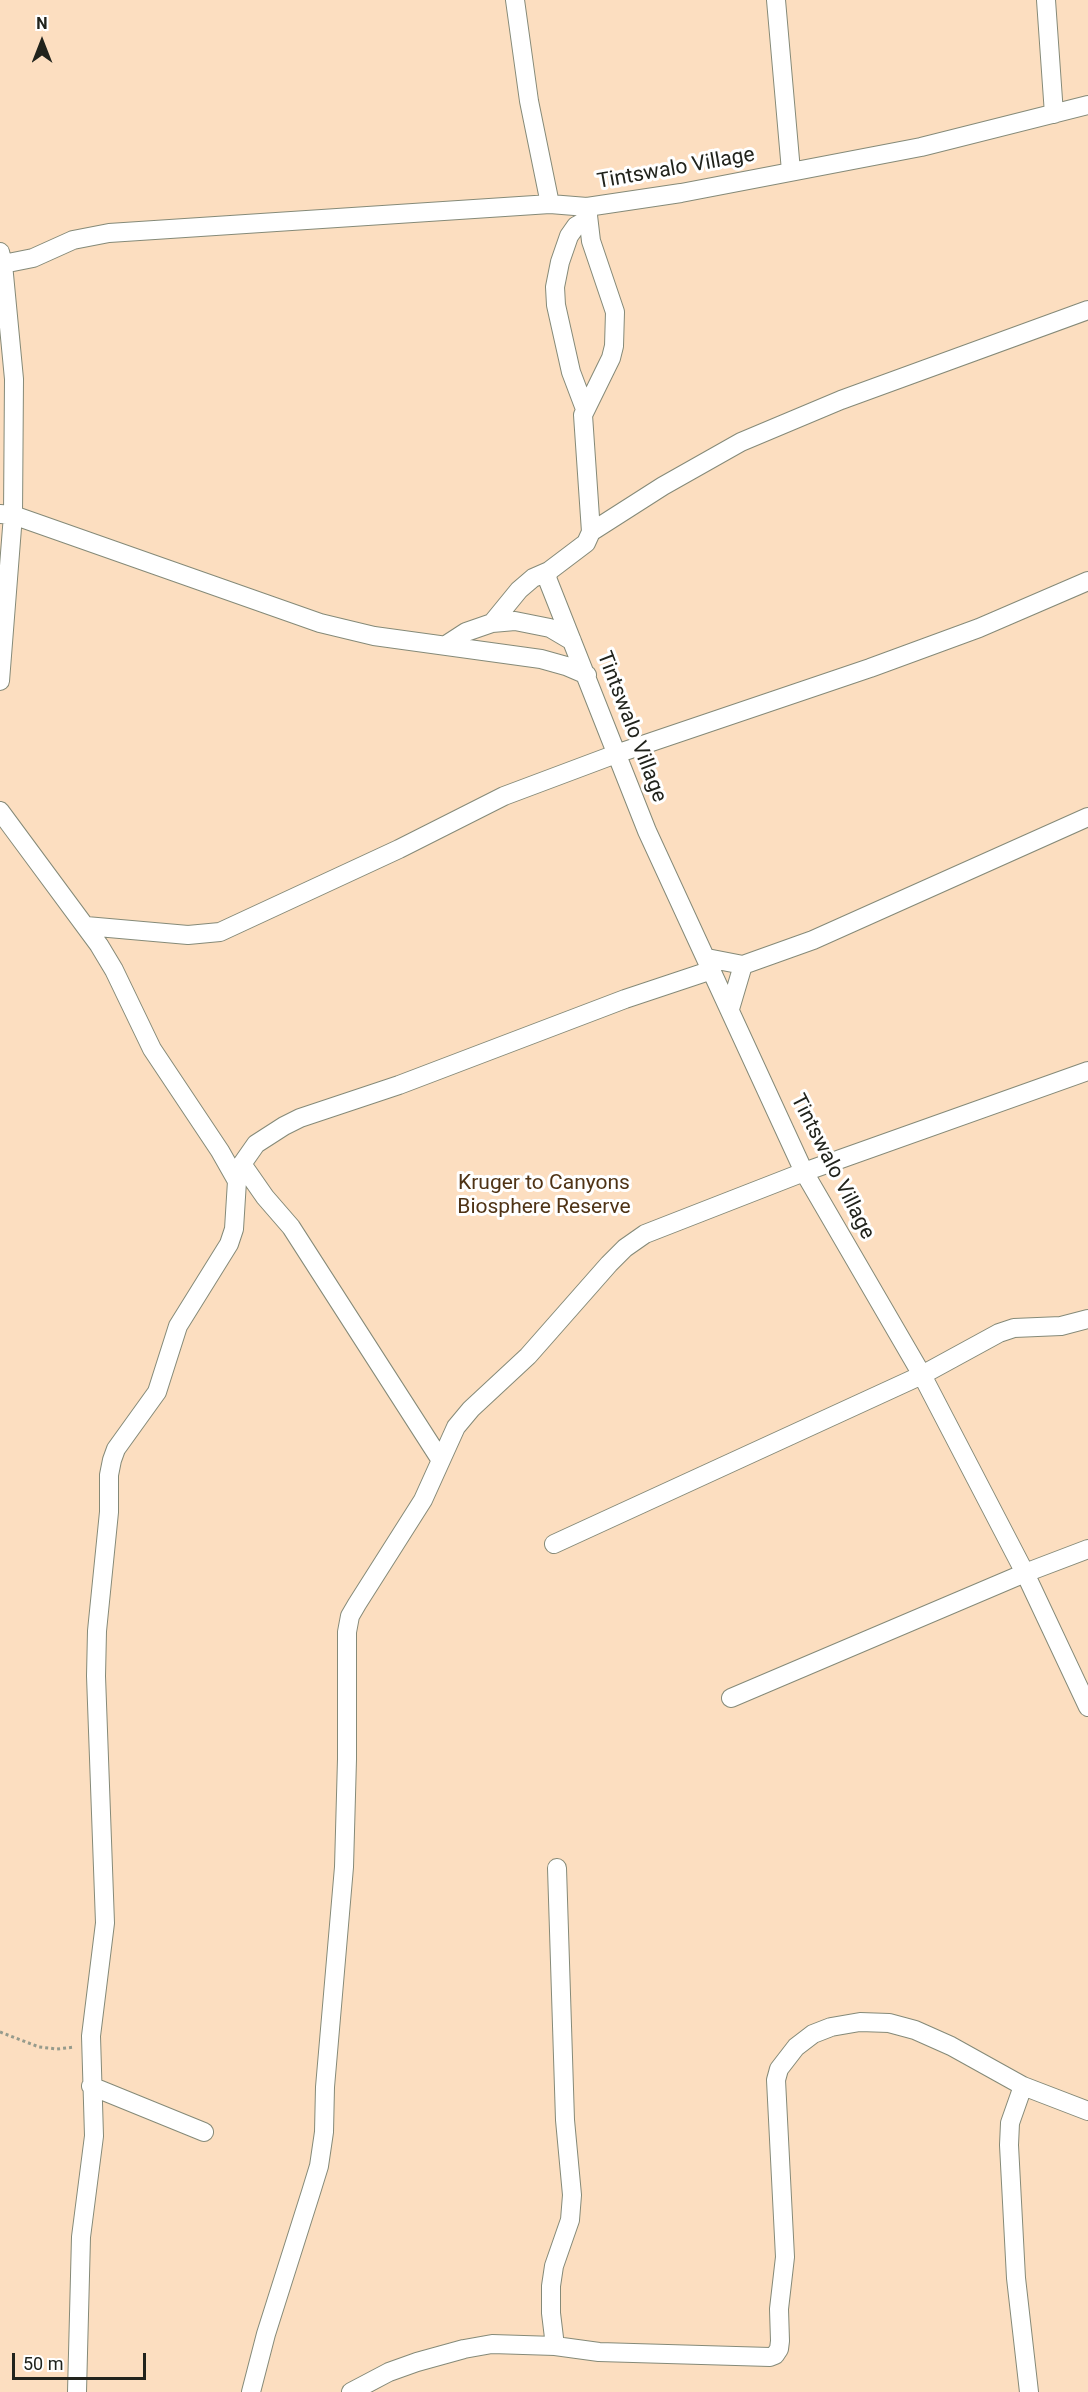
<!DOCTYPE html>
<style>
body{margin:0}
#map{position:relative;width:1088px;height:2392px;overflow:hidden;background:#f8ffea;font-family:Roboto,sans-serif}
canvas{display:block}
.north{position:absolute;left:12px;top:12px;width:60px;height:60px;-webkit-text-stroke:4px #fff;paint-order:stroke;rotate:0deg;font-size:16px;font-weight:700;line-height:24px;text-align:center;color:#21231c}
.north::after{content:'';display:block;margin:auto;width:21px;height:27px;background:#21231c;clip-path:polygon(50% 0,100% 100%,50% 72%,0 100%)}
.scale{position:absolute;left:12px;top:2353px;width:134px;height:27px;box-sizing:border-box;border:3px solid #21231c;border-top:0;padding-left:8px;font-size:18px;line-height:21px;white-space:nowrap;color:#21231c;-webkit-text-stroke:4px #fff;paint-order:stroke}
</style>
<div id="map">
<canvas width="1088" height="2392"></canvas>
<div class="north">N</div>
<div class="scale">50 m</div>
</div>
<script>
const ctx = document.querySelector('canvas').getContext('2d');
ctx.lineJoin = 'round';
function fill(path, color) {
  ctx.fillStyle = color;
  ctx.fill(path, 'evenodd');
}
function toPath(rows) {
  const path = new Path2D();
  for (const r of rows) {
    path.moveTo(r[0], r[1]);
    for (let i = 2; i < r.length; i += 2) path.lineTo(r[i], r[i + 1]);
  }
  return path;
}
function stroke(path, color, width, dash) {
  ctx.strokeStyle = color;
  ctx.lineWidth = width;
  ctx.lineCap = dash ? 'butt' : 'round';
  ctx.setLineDash(dash || []);
  ctx.stroke(path);
}
function drawText(font, color, halo, rows, align = 'center') {
  ctx.font = font + ' Roboto,sans-serif';
  ctx.lineWidth = 6;
  ctx.setLineDash([]);
  ctx.textBaseline = 'middle';
  ctx.strokeStyle = halo;
  ctx.fillStyle = color;
  for (const [text, x, y, turn = 0] of rows) {
    ctx.save();
    ctx.translate(x, y);
    ctx.rotate((+turn || 0) * Math.PI / 180);
    ctx.textAlign = isNaN(turn) ? turn : align;
    if (halo) ctx.strokeText(text, 0, 0);
    ctx.fillText(text, 0, 0);
    ctx.restore();
  }
}
fill(toPath([
 [0,0,1088,0,1088,2392,0,2392]
]), '#fcdec0');
const street = toPath([
 [515,0,529,101,550,204,587,207],
 [776,0,791,171],
 [1046,0,1054,114],
 [1088,105,921,147,681,193,587,207,591,241,615,312,614,346,611,358,583,415,591,532,586,543,549,571,547,578,647,831,804,1172,922,1375,1025,1573,1088,1707],
 [0,252,3,264,14,379,13,515,0,681],
 [3,264,33,258,73,240,109,233,550,204],
 [585,409,571,372,556,305,555,287,560,262,569,236,576,226,587,220],
 [0,514,13,515,320,623,374,636,541,659,566,666,587,675],
 [591,532,663,486,741,442,841,400,1088,310],
 [492,623,519,590,533,578,549,571],
 [446,645,466,632,492,623,515,621,550,628,572,641],
 [0,811,99,945,114,970,152,1049,220,1151,237,1181],
 [86,926,188,935,220,932,399,849,504,796,616,754,870,668,979,628,1088,581],
 [707,958,743,965,813,940,1088,817],
 [730,1009,743,965],
 [242,1164,265,1197,291,1227,440,1459],
 [554,1544,922,1375,999,1333,1014,1328,1061,1326,1088,1319],
 [731,1698,1025,1573,1088,1549],
 [91,2086,204,2132],
 [1023,2086,1010,2123,1009,2145,1016,2278,1029,2392],
 [555,2346,551,2313,551,2286,554,2266,570,2220,572,2195,565,2120,557,1868],
 [77,2392,81,2237,94,2136,91,2036,105,1923,96,1676,97,1631,109,1512,109,1475,112,1460,116,1449,157,1392,178,1326,229,1244,234,1229,237,1181,242,1164,256,1144,284,1126,300,1118,399,1085,625,999,712,970],
 [251,2392,266,2334,311,2192,319,2166,324,2132,325,2087,344,1867,347,1759,347,1632,350,1616,357,1604,423,1500,456,1427,471,1409,528,1356,609,1264,625,1248,645,1234,804,1172,1088,1071],
 [351,2392,389,2372,417,2362,464,2349,492,2344,555,2346,599,2352,770,2357,775,2355,779,2349,780,2341,779,2309,785,2257,776,2080,779,2069,796,2047,813,2034,831,2027,860,2022,889,2023,915,2030,951,2046,1023,2086,1088,2111]
]);
stroke(street, '#858a78', 20);
stroke(toPath([
 [0,2032,39,2047,57,2049,75,2047]
]), '#969b8c', 3, [3, 3]);
stroke(street, '#fff', 18);
drawText('21px', '#21231c', '#fff', [
 ["Tintswalo Village",676,169,-10],
 ["Tintswalo Village",631,727,69],
 ["Tintswalo Village",832,1167,63]
]);
drawText('21px', '#4f3315', '#fff', [
 ["Kruger to Canyons",544,1184],
 ["Biosphere Reserve",544,1208]
]);
</script>
